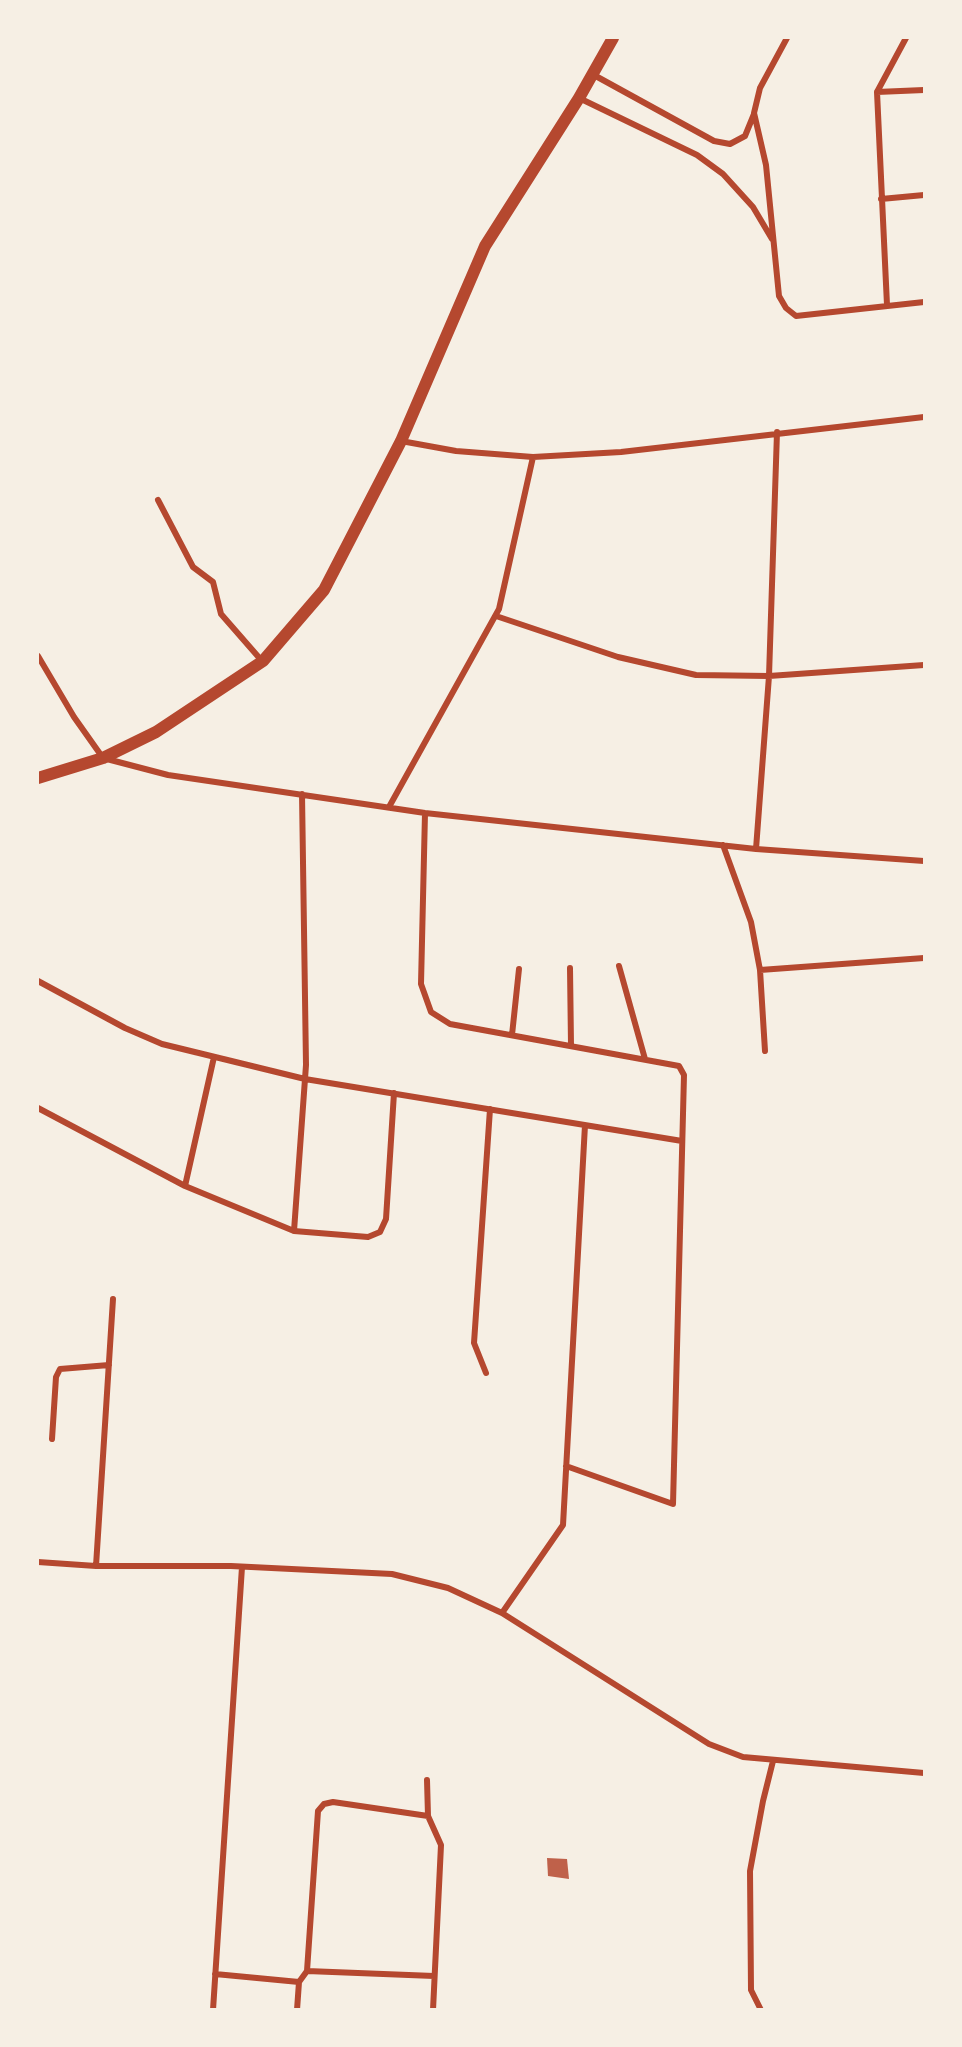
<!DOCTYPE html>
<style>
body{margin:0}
#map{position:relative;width:962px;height:2047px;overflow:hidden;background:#f6efe4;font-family:"DM Sans",sans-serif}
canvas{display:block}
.frame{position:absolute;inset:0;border:39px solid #f6efe4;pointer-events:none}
</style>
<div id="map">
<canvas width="962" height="2047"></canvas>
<div class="frame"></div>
</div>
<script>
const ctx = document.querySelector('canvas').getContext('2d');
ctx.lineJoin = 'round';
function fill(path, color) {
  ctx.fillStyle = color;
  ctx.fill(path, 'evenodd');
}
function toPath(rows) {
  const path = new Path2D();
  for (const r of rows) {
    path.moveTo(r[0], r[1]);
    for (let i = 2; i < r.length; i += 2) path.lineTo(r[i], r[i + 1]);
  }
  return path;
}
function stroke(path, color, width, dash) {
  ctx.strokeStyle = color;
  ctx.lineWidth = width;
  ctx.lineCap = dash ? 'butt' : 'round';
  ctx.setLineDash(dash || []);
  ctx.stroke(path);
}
fill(toPath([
 [547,1858,567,1859,569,1879,548,1876]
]), '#bf614a');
stroke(toPath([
 [787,38,760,88,754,113,766,165,779,296,786,308,796,316,924,302],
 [592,74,714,141,730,144,745,136,754,114],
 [877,92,924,90],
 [579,98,697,155,723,174,753,207,772,239],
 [881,199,924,195],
 [887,305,877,92,906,38],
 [401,441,456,451,533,457,621,452,924,417],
 [158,500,193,567,213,582,221,614,262,661],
 [496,616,618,657,696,675,769,676,924,665],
 [38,656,74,717,103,758,168,775,425,813,756,849,924,861],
 [389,807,499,609,533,457],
 [425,813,421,984,431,1012,450,1024,679,1066,684,1075,673,1504,566,1466],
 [723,845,751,922,760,970,924,958],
 [756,849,769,676,777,432],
 [619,966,645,1059],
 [570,968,571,1045],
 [760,970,765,1051],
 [38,981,125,1028,162,1044,305,1079,682,1141],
 [512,1035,519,969],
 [38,1108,185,1186,294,1231,368,1237,380,1232,386,1219,394,1093],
 [185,1186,214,1057],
 [294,1231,306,1065,302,794],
 [486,1373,474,1343,490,1109],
 [52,1439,56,1377,60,1369,109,1365],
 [38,1562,96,1566,231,1566,392,1574,448,1588,502,1613,709,1744,743,1757,924,1773],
 [96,1566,113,1299],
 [502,1613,563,1525,585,1125],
 [427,1780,428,1816,441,1845,433,2010],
 [307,1971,434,1976],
 [215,1974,299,1982],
 [213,2010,242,1567],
 [297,2010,299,1982,307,1971,318,1811,324,1804,333,1802,428,1816],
 [761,2010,751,1990,750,1871,763,1801,773,1761]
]), '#b5482f', 6);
stroke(toPath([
 [38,778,103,758,156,732,263,661,324,590,401,441,485,246,579,98,613,38]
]), '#b5482f', 12);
</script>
